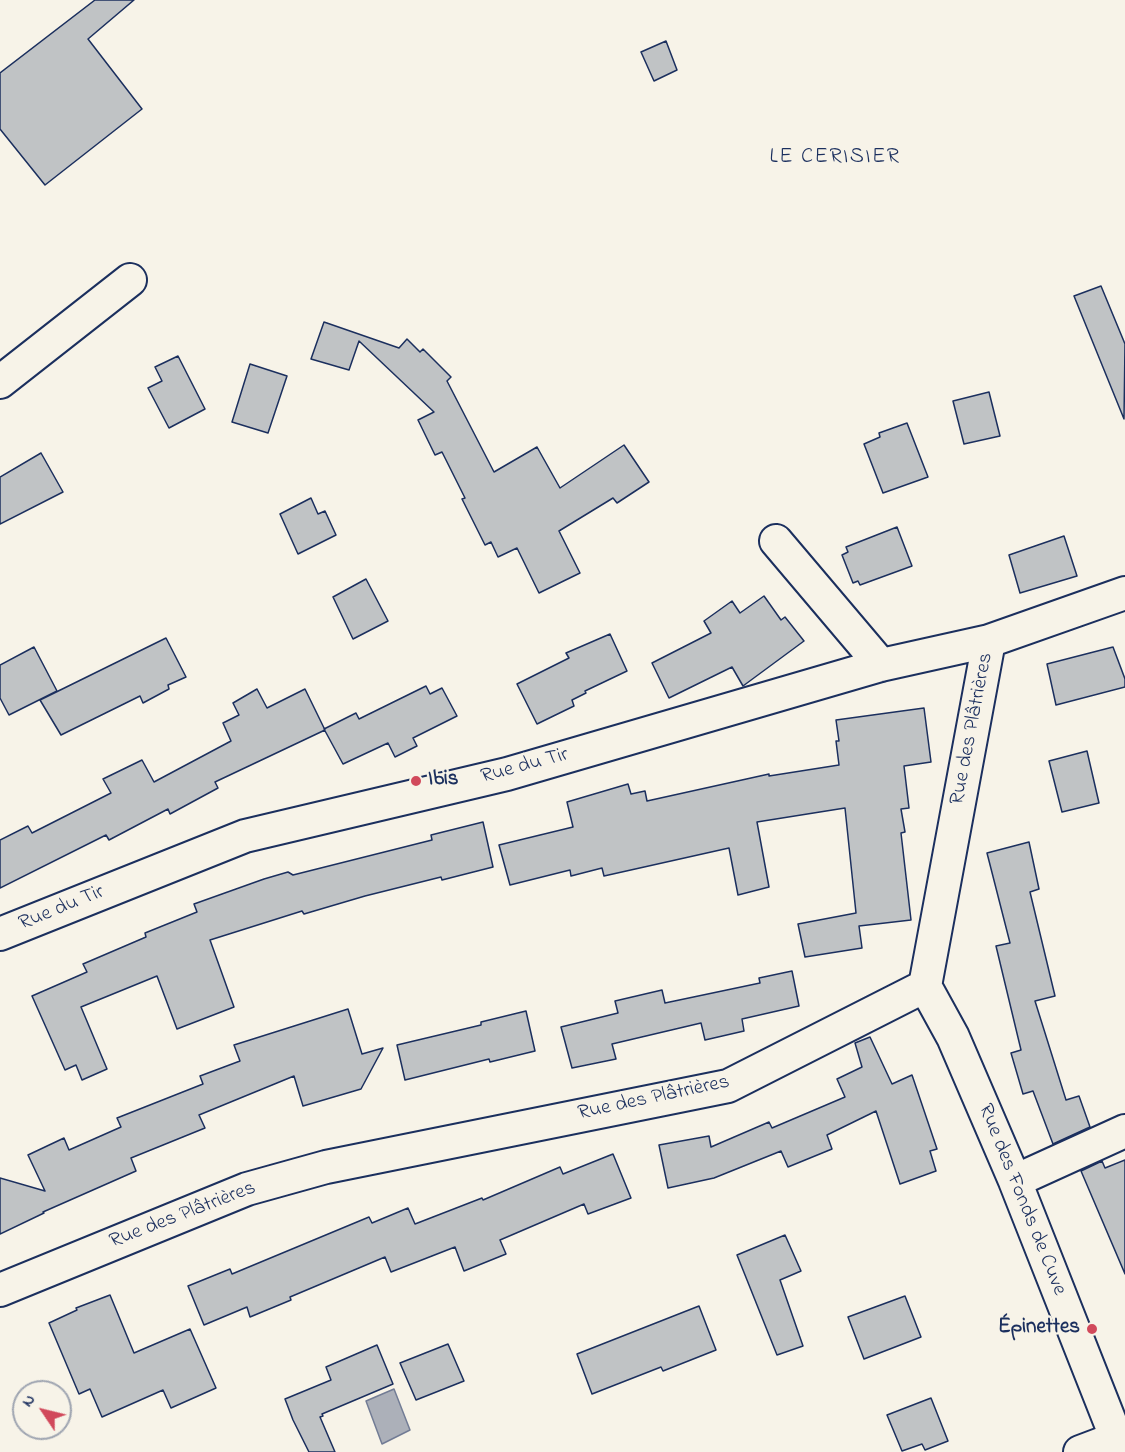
<!DOCTYPE html>
<meta charset="utf-8">
<style>
body{margin:0}
#map{position:relative;width:1125px;height:1452px;overflow:hidden;background:#f7f3e8;font-family:"Indie Flower",sans-serif}
canvas{display:block}
.north{position:absolute;left:12px;top:1380px;width:60px;height:60px;box-sizing:border-box;background:#f7f3e8;border:2px solid #9fa5b1;border-radius:50%;rotate:305deg;font-size:16px;font-weight:700;line-height:24px;text-align:center;color:#1b2f5e}
.north::after{content:'';display:block;margin:auto;width:21px;height:27px;background:#d1495b;clip-path:polygon(50% 0,100% 100%,50% 72%,0 100%)}
</style>
<div id="map">
<canvas width="1125" height="1452"></canvas>
<div class="north">N</div>
</div>
<script>
const ctx = document.querySelector('canvas').getContext('2d');
ctx.lineJoin = 'round';
function fill(path, color) {
  ctx.fillStyle = color;
  ctx.fill(path, 'evenodd');
}
function toPath(rows) {
  const path = new Path2D();
  for (const r of rows) {
    path.moveTo(r[0], r[1]);
    for (let i = 2; i < r.length; i += 2) path.lineTo(r[i], r[i + 1]);
  }
  return path;
}
function stroke(path, color, width, dash) {
  ctx.strokeStyle = color;
  ctx.lineWidth = width;
  ctx.lineCap = dash ? 'butt' : 'round';
  ctx.setLineDash(dash || []);
  ctx.stroke(path);
}
function drawText(font, color, halo, rows, align = 'center') {
  ctx.font = font + ' "Indie Flower",sans-serif';
  ctx.lineWidth = 4.5;
  ctx.setLineDash([]);
  ctx.textBaseline = 'middle';
  ctx.strokeStyle = halo;
  ctx.fillStyle = color;
  for (const [text, x, y, turn = 0] of rows) {
    ctx.save();
    ctx.translate(x, y);
    ctx.rotate((+turn || 0) * Math.PI / 180);
    ctx.textAlign = isNaN(turn) ? turn : align;
    if (halo) ctx.strokeText(text, 0, 0);
    ctx.fillText(text, 0, 0);
    ctx.restore();
  }
}
const water = toPath([
 [394,1389,410,1430,382,1444,366,1401,394,1389]
]);
fill(water, '#acb0b9');
stroke(water, '#727c95', 1.5);
const building = toPath([
 [95,0,134,0,88,39,142,109,45,185,0,129,0,73,95,0],
 [666,41,677,70,654,81,641,52,666,41],
 [1101,286,1125,344,1124,419,1074,296,1101,286],
 [324,322,399,348,407,339,420,352,423,349,451,377,447,381,494,472,537,447,560,488,624,445,649,482,617,503,613,498,559,531,580,573,539,593,517,548,498,557,491,542,485,545,462,499,465,498,442,452,435,455,418,420,434,412,359,341,349,370,311,359,324,322],
 [178,356,205,409,169,428,148,388,162,381,155,367,178,356],
 [250,364,287,376,268,433,232,422,250,364],
 [989,392,1000,436,964,444,953,401,989,392],
 [907,423,928,477,883,493,864,444,880,437,879,433,907,423],
 [41,453,63,492,0,524,0,477,41,453],
 [311,498,318,514,325,511,336,535,298,554,280,514,311,498],
 [897,527,912,566,860,585,858,581,853,583,842,555,848,552,846,547,897,527],
 [1064,536,1077,576,1020,593,1009,555,1064,536],
 [366,579,388,621,353,639,333,597,366,579],
 [764,596,781,620,785,617,804,641,743,686,732,667,669,698,652,663,711,633,704,621,732,601,740,613,764,596],
 [610,634,627,671,585,691,586,693,572,700,574,706,537,724,517,684,569,658,566,653,610,634],
 [166,638,186,677,168,685,169,689,143,703,140,696,61,735,40,700,166,638],
 [34,647,57,691,9,715,0,698,0,665,34,647],
 [1113,647,1125,679,1125,687,1056,705,1047,664,1113,647],
 [426,686,430,694,442,688,457,716,413,738,417,746,395,757,388,743,343,764,324,729,356,713,359,719,426,686],
 [257,689,267,708,305,689,325,730,215,782,218,788,170,814,168,809,109,840,106,835,0,888,0,840,28,826,32,833,111,793,103,779,142,760,154,782,231,741,223,723,239,715,233,703,257,689],
 [924,708,931,762,904,766,909,808,901,809,905,832,901,833,911,920,859,926,862,948,805,957,798,924,856,913,845,808,757,822,769,887,738,895,729,848,604,876,602,868,571,876,570,870,510,885,499,845,573,827,567,802,628,784,631,794,645,791,647,801,769,774,769,776,839,765,836,741,839,741,836,720,924,708],
 [1087,751,1099,803,1062,812,1049,761,1087,751],
 [483,822,493,867,442,880,441,877,365,896,304,914,302,911,210,940,234,1007,177,1029,157,976,81,1007,107,1069,82,1080,76,1065,65,1070,32,996,87,972,83,964,146,937,145,933,197,912,194,904,264,879,288,872,293,875,432,840,431,835,483,822],
 [1029,842,1039,889,1030,892,1055,996,1035,1001,1066,1100,1079,1096,1090,1127,1053,1144,1033,1091,1023,1094,1011,1053,1021,1050,996,946,1010,943,987,853,1029,842],
 [792,971,799,1006,742,1019,744,1031,705,1040,701,1023,612,1044,616,1059,572,1068,561,1027,618,1013,615,1001,662,990,665,1003,760,983,759,978,792,971],
 [348,1009,362,1054,383,1048,361,1089,303,1106,294,1076,199,1115,205,1128,131,1158,136,1171,43,1212,44,1213,0,1234,0,1178,45,1191,28,1155,64,1138,69,1150,121,1127,117,1118,203,1084,200,1076,240,1061,234,1045,348,1009],
 [526,1011,535,1051,490,1062,489,1059,405,1080,397,1045,481,1025,481,1022,526,1011],
 [870,1037,892,1084,912,1075,937,1149,930,1151,936,1171,900,1184,876,1111,827,1135,832,1149,788,1167,781,1151,714,1178,668,1188,659,1145,709,1136,711,1147,769,1122,772,1128,845,1097,837,1079,862,1067,855,1043,870,1037],
 [613,1154,631,1198,588,1214,584,1204,500,1240,506,1254,464,1271,455,1247,391,1272,385,1257,290,1297,291,1300,250,1317,247,1307,204,1325,188,1286,230,1269,232,1274,369,1217,372,1223,408,1208,415,1224,482,1198,483,1200,560,1167,563,1174,613,1154],
 [1125,1160,1125,1274,1081,1171,1102,1161,1105,1168,1125,1160],
 [785,1235,801,1271,780,1280,803,1346,777,1355,737,1255,785,1235],
 [110,1295,134,1353,190,1329,216,1388,171,1408,163,1390,102,1417,90,1389,79,1394,49,1323,77,1310,76,1308,110,1295],
 [905,1296,921,1337,864,1359,848,1317,905,1296],
 [699,1306,716,1350,663,1371,661,1367,592,1394,577,1354,699,1306],
 [448,1344,464,1381,416,1400,400,1363,448,1344],
 [377,1345,393,1384,322,1414,323,1416,320,1417,335,1452,309,1452,293,1420,285,1399,331,1380,326,1367,377,1345],
 [931,1398,948,1441,925,1450,922,1444,902,1451,887,1415,931,1398]
]);
fill(building, '#c0c3c5');
stroke(building, '#1b2f5e', 1.5);
const minor = toPath([
 [0,382,130,280],
 [776,541,881,665],
 [0,934,245,836,507,774,881,665,989,641,1125,593],
 [925,986,953,1037,1015,1181,1122,1452],
 [925,986,989,641],
 [1015,1181,1125,1131],
 [0,1290,247,1189,326,1167,728,1086,925,986],
 [1080,1452,1125,1435]
]);
stroke(minor, '#1b2f5e', 36);
stroke(minor, '#f7f3e8', 32);
for (const [x, y, r, color] of [
 [416,781,6,"#d1495b"],
 [1092,1329,6,"#d1495b"]
]) {
  const dot = new Path2D();
  dot.arc(x, y, r, 0, 2 * Math.PI);
  ctx.fillStyle = color;
  ctx.fill(dot);
  stroke(dot, '#f7f3e8', 2);
}
drawText('21px', '#1b2f5e', '#f7f3e8', [
 ["Rue des Plâtrières",973,729,-79],
 ["Rue du Tir",525,767,-15],
 ["Rue du Tir",62,909,-22],
 ["Rue des Plâtrières",654,1099,-12],
 ["Rue des Fonds de Cuve",1021,1200,68],
 ["Rue des Plâtrières",183,1216,-21]
]);
drawText('bold 21px', '#1b2f5e', '#f7f3e8', [
 ["Ibis",428,781],
 ["Épinettes",1080,1329,"right"]
], 'left');
ctx.letterSpacing = '1.5px';
drawText('22px', '#1b2f5e', '#f7f3e8', [
 ["LE CERISIER",835,158]
]);
ctx.letterSpacing = '0px';
</script>
